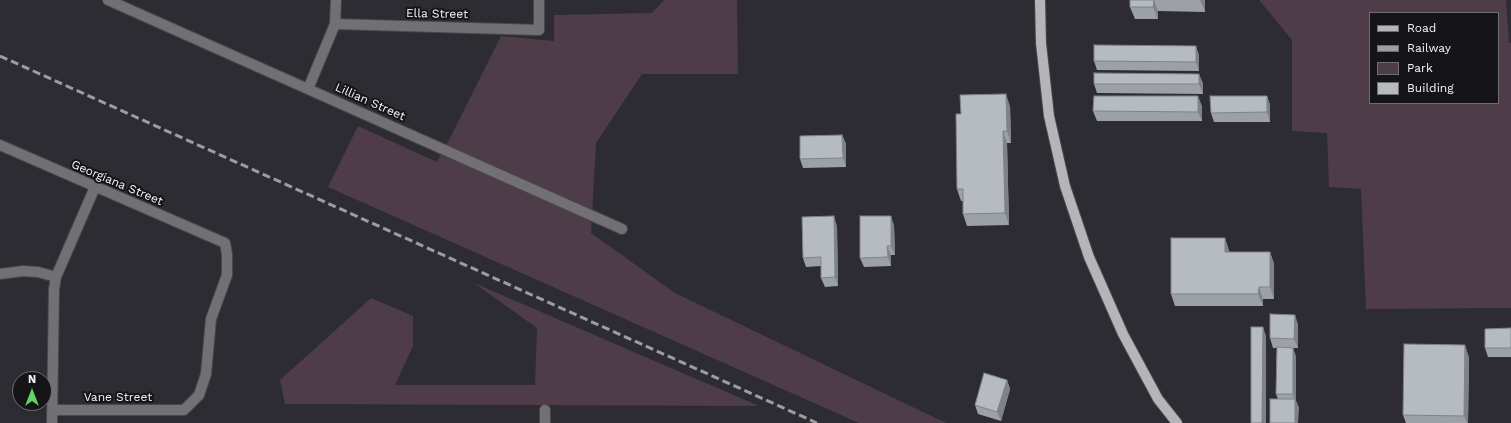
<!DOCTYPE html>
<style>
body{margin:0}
#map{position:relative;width:1511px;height:423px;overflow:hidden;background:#2c2c32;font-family:"Work Sans",sans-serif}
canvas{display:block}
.legend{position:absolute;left:1369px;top:12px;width:130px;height:92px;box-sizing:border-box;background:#151517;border:1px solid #6e6e71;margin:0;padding:5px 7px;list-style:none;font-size:12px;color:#f3f4f8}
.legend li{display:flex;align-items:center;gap:8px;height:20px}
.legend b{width:20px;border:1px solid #6e6e71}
.north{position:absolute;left:12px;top:371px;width:40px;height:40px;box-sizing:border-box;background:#151517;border:1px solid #6e6e71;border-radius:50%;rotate:0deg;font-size:11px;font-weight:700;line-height:16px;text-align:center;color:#f3f4f8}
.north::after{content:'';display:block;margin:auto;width:14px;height:18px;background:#63d468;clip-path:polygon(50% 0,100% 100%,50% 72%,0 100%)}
</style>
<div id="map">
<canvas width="1511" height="423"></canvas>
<ul class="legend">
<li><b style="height:5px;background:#b6b3b9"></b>Road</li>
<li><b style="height:5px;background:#9c9ca1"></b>Railway</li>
<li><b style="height:11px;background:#4e3c49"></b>Park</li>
<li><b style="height:11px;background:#b5bbc1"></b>Building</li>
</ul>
<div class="north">N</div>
</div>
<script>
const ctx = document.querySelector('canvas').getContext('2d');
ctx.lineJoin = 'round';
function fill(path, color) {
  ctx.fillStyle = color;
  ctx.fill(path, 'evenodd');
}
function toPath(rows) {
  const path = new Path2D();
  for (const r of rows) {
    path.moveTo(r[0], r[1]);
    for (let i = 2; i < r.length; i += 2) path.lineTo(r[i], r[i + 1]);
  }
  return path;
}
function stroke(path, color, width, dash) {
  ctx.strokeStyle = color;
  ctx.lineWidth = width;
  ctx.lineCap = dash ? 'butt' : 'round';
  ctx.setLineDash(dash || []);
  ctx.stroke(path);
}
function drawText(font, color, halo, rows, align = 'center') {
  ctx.font = font + ' "Work Sans",sans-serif';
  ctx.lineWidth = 4;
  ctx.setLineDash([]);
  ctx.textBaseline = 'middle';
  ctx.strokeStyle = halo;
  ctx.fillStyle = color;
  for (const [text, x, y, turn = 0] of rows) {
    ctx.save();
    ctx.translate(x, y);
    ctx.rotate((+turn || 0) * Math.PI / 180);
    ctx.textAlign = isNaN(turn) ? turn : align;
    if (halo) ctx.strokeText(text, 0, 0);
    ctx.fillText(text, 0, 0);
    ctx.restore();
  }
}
fill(toPath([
 [664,0,737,0,738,74,642,74,596,143,591,233,675,293,946,423,859,423,328,187,358,126,437,162,450,138,501,36,554,41,554,15,652,13],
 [1259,0,1506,0,1509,43,1511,43,1511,308,1366,309,1361,189,1329,187,1327,133,1292,131,1292,40],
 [1370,13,1498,13,1498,103,1370,103],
 [474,283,759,406,285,404,280,380,371,298,413,316,413,346,395,385,535,385,537,328]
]), '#4e3c49');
const minor = toPath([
 [108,0,622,229],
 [335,24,539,30,539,0],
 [308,89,335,24,336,0],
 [0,145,225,243,227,254,227,275,211,319,206,374,199,395,184,410,52,410],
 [0,274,23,271,38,272,56,277],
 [545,410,545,423],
 [52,423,54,289,56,277,95,187]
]);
const major = toPath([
 [1040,0,1041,43,1049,116,1065,186,1089,257,1123,334,1158,399,1177,423]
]);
stroke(minor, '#48484e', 12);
stroke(major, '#48484e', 12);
stroke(minor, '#727073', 10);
stroke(major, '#b6b3b9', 10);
stroke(toPath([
 [0,56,817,423]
]), '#9c9ca1', 3, [8, 4]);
fill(toPath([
 [1130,0,1205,0,1205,12,1158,11,1158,19,1135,19,1130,7],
 [1199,55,1199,71,1097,70,1094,61],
 [1203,83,1203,94,1097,93,1094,84],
 [1267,96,1270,105,1270,122,1214,122,1211,113],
 [1010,106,1011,143,1007,143,1009,225,967,226,963,214,963,201,961,201,957,189,961,114],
 [1202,106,1202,121,1097,121,1093,111],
 [842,135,846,144,846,167,803,168,800,159],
 [894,225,895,255,891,255,891,266,864,267,860,258],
 [837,226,838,286,825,287,821,278,821,266,806,267,803,258],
 [1225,238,1229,252,1270,252,1274,264,1274,299,1263,299,1263,306,1175,306,1171,294],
 [1298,324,1298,348,1293,348,1296,357,1296,401,1299,408,1278,399,1276,394,1277,348,1273,348,1270,338],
 [1511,328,1511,357,1488,357,1485,348],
 [1469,357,1468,423,1406,423,1403,415],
 [1007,380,1010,389,1001,421,978,414,975,405]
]), '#9ca1a6');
fill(toPath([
 [1154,0,1158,11,1158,19,1153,7],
 [1200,0,1205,0,1205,12],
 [1196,46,1199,55,1199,71,1196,62],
 [1199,74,1203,83,1203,94,1199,84],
 [1006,94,1010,106,1011,143,1007,131],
 [1198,96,1202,106,1202,121,1198,112],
 [1267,96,1270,105,1270,122,1267,112],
 [1003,131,1007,143,1009,225,1005,213],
 [842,135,846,144,846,167,843,158],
 [834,216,837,226,838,286,835,277],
 [891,216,894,225,895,255,891,246],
 [1225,238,1229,250,1229,263,1225,252],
 [887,246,891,255,891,266,888,257],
 [1270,252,1274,264,1274,299,1270,287],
 [1259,287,1263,299,1263,306,1258,294],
 [1295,315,1298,324,1298,348,1294,339],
 [1263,327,1266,336,1266,423,1262,423],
 [1465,345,1469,357,1468,423,1467,423,1464,416],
 [1293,348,1296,357,1296,401,1299,408,1298,423,1295,423,1295,401,1293,394],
 [1007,380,1010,389,1001,421,997,412]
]), '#7f8387');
const building = toPath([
 [1130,0,1154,0,1153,7,1130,7,1130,0],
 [1094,45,1196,46,1196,62,1094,61,1094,45],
 [1094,73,1199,74,1199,84,1094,84,1094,73],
 [1006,94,1007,131,1003,131,1005,213,963,214,963,189,957,189,956,114,961,114,960,95,1006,94],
 [1094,96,1198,96,1198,112,1093,111,1094,96],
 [1210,96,1267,96,1267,112,1211,113,1210,96],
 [842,135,843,158,800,159,800,136,842,135],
 [834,216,835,277,821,278,821,257,803,258,802,217,834,216],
 [860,216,891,216,891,246,887,246,888,257,860,258,860,216],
 [1171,238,1225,238,1225,252,1270,252,1270,287,1259,287,1258,294,1171,294,1171,238],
 [1270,314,1295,315,1294,339,1270,338,1270,314],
 [1251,327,1263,327,1262,423,1251,423,1251,327],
 [1511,328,1511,348,1485,348,1485,329,1511,328],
 [1404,344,1465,345,1464,416,1403,415,1404,344],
 [1277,347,1293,348,1293,394,1276,394,1277,347],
 [984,373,1007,380,997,412,975,405,984,373],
 [1270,399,1295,399,1295,423,1270,423,1270,399]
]);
fill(building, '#b5bbc1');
stroke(building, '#7f8387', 1);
drawText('12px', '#f3f4f8', '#151517', [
 ["Ella Street",437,14,1],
 ["Lillian Street",370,102,24],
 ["Georgiana Street",117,183,23],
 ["Vane Street",118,397]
]);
</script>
